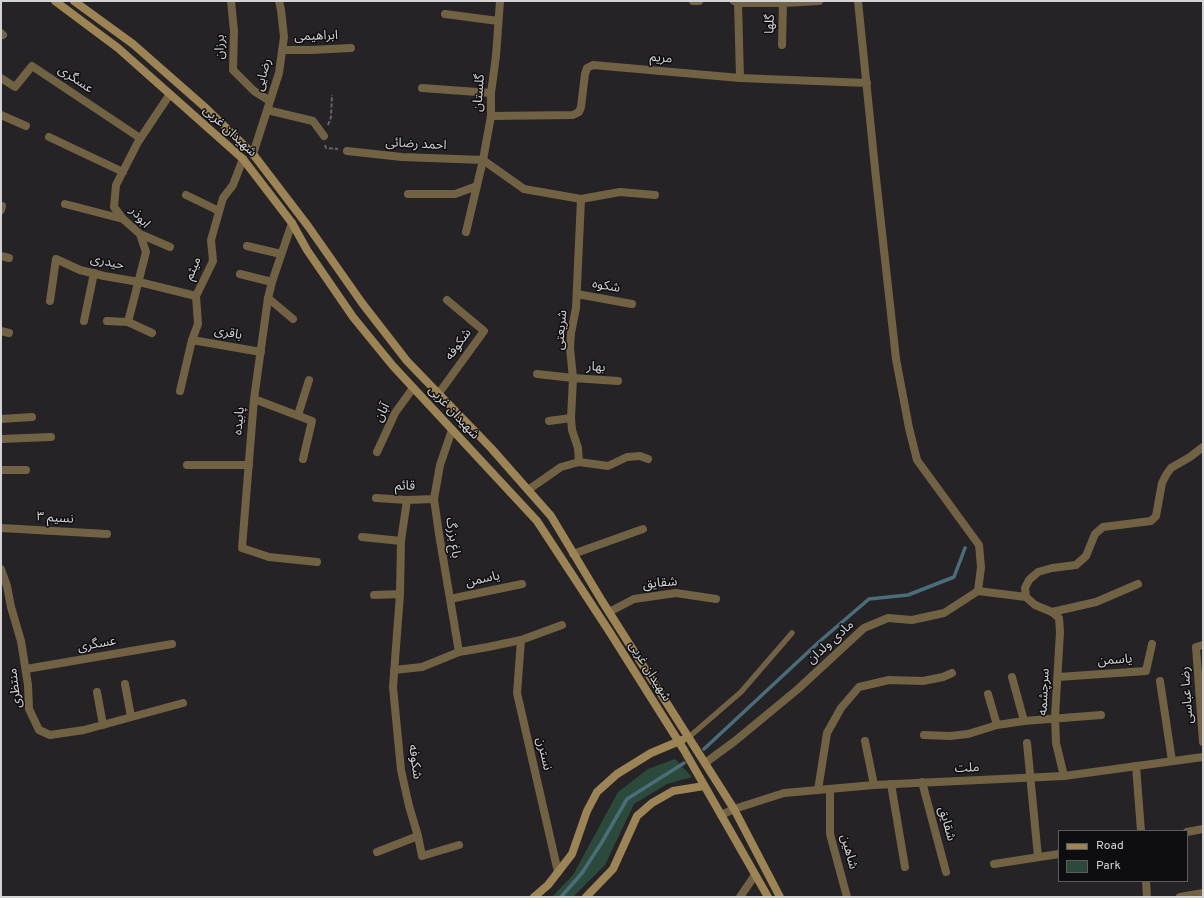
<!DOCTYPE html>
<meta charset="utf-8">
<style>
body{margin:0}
#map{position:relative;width:1204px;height:898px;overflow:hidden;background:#262327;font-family:Overpass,sans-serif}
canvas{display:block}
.frame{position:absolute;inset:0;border:2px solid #d4d3d6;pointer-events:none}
.legend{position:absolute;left:1058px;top:830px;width:130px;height:52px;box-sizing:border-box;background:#0e0d0f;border:1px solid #5d5c5f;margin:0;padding:5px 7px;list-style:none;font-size:12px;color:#d4d3d6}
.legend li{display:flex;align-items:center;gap:8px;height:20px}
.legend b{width:20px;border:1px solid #5d5c5f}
</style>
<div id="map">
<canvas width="1204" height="898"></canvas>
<div class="frame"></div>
<ul class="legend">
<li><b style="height:5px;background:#9d8454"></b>Road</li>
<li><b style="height:11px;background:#2c4a3b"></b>Park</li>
</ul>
</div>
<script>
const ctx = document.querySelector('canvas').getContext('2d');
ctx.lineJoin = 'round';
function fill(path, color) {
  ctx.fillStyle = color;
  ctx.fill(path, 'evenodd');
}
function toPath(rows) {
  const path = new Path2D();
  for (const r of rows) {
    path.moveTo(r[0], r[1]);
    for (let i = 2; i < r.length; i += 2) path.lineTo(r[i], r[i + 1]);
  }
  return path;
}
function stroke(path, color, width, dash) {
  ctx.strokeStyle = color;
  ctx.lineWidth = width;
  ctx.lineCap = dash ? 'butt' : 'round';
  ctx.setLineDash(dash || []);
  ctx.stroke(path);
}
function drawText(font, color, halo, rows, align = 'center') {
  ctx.font = font + ' Overpass,"Noto Sans Arabic",sans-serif';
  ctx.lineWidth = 3;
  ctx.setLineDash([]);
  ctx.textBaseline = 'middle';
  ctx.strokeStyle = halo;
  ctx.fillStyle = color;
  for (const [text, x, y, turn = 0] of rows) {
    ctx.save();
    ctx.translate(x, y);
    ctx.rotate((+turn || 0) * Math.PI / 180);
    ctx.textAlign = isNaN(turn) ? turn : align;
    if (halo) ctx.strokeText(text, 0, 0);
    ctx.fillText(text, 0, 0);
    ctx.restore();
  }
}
fill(toPath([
 [675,759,692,777,667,784,634,804,605,865,573,897,552,897,573,875,618,792,648,769]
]), '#2c4a3b');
stroke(toPath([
 [704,749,820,641,869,599,908,595,954,577,965,548],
 [561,897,582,873,602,842,627,799,684,763]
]), '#496e79', 3.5);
stroke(toPath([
 [328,125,331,117,332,95],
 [325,145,326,148,338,149]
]), '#666467', 2, [4, 2]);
stroke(toPath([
 [689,737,741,692,792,633]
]), '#716244', 5.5);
stroke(toPath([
 [231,1,234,31,233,70,254,91,270,101],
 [693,1,699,1],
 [734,1,738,3,783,3,819,1],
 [738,3,740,78],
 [445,14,498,21],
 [1,33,3,35],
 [782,45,783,3],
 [282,50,311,50,351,48],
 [1,78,15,87,32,66,140,138],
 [422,88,491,93],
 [267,110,313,121,324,136],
 [1,115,26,126],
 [491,116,573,115,579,112,581,107,585,74,587,68,593,65,740,78,867,83],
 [49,137,123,172],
 [347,151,402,157,483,160,524,189,581,199,620,192,655,195],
 [253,154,279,73,284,37,281,10,279,1],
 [408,194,455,194,477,186],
 [186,195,219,211],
 [65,204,123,219],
 [1,210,2,206],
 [292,223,272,282,268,298,254,399,242,548,269,557,317,562],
 [466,232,483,160,491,116,491,93,496,56,500,1],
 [140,234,170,247],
 [247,246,281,254],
 [1,256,9,258],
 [240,274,272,282],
 [577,294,632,304],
 [268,298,293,319],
 [50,301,56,259,80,270,104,276,139,282,196,296],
 [84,321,94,273],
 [107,321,128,322,152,333],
 [128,322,146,252,140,234,123,219,114,207,116,185,138,142,170,94],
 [1,331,9,333],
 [192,340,261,352],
 [537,374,573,378,618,381],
 [180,391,192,340,198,324,196,296,213,261,211,240,223,198,233,185,243,159],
 [439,393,484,331,447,300],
 [254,399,312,421,303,459],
 [298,415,309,380],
 [1,419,32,417],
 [549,421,571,418],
 [452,430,440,465,434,499,439,534,459,652],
 [1,439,51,437],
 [377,452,395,413,413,388],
 [579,462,578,448,572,430,571,418,573,378,570,348,571,333,576,308,581,199],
 [187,465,249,465],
 [1,470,26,470],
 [528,490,561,467,579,462,608,466,627,457,640,456,648,459],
 [376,498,407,500,434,499],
 [407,500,401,541,400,594,393,687,401,770,409,806,418,836,422,856,459,845],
 [1,528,107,534],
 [362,537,401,541],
 [573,554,643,529],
 [1,569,7,586,11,607,21,641,28,685,29,709,39,730,50,735,84,730,183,703],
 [978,591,1026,597],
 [374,595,400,594],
 [450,599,522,584],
 [609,612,634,599,676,593,716,599],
 [1052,612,1096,602,1138,584],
 [521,640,517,693,558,872],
 [1203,645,1196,647,1203,742],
 [26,669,172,644],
 [394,670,422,667,459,652,488,647,521,640,562,625],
 [1012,677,1024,721],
 [1058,677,1146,671,1152,644],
 [1160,681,1172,761],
 [125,684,131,717],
 [97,692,103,725],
 [988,694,997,725,1024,721,1101,715],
 [924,735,950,736,968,734,997,725],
 [865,741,874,785],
 [1027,743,1038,857],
 [705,763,735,741,798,689,864,628,888,618,912,620,944,613,978,591,981,567,979,545,917,460,909,428,896,359,876,178,858,1],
 [1136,766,1141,831],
 [1064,776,1056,743,1055,717,1060,632,1059,618,1052,612,1035,605,1026,597,1025,588,1029,580,1038,572,1052,568,1076,565,1086,556,1095,534,1103,527,1151,521,1156,516,1162,483,1166,475,1171,468,1190,457,1203,447],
 [922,782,946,872],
 [891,784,905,867],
 [830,789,830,834,847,897],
 [818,790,827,733,841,708,859,687,889,680,923,681,943,677,952,673],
 [1187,832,1203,829],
 [377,852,418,836],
 [994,864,1059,854],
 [1146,881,1147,897],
 [740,897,755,875],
 [1180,897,1203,893]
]), '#716244', 8);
stroke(toPath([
 [721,815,734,809,784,793,874,785,1064,776,1203,757]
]), '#716244', 8);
stroke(toPath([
 [55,1,118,48,243,159,292,223,307,250,353,317,366,333,393,366,537,521,609,631,684,750,768,897],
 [74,1,133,44,207,109,253,154,308,226,362,303,407,361,491,448,551,516,602,601,734,809,780,897],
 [534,897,548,885,572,854,587,811,597,792,617,774,651,753,682,740],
 [586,897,613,869,637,816,652,803,673,791,704,786]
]), '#9d8454', 8);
drawText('13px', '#d4d3d6', '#0e0d0f', [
 ["گلها",771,24,-88],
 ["ابراهیمی",316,37,-2],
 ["برزان",221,47,-89],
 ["مریم",661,59,5],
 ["رضایی",264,75,-75],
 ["عسگری",75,80,34],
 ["گلستان",480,93,-86],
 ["شهیدان غربی",229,132,43],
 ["احمد رضائی",416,145,3],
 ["ابوذر",139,218,49],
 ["حیدری",107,263,12],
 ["میثم",194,269,-67],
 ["شکوه",606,287,10],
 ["شریعتی",562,330,-85],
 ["باقری",228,334,10],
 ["شکوفه",459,345,-54],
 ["بهار",596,368,4],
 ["آبان",383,413,-62],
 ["شهیدان غربی",453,413,47],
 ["پابیده",240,421,-85],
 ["قائم",405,487,1],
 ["نسیم ۳",55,519,4],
 ["باغ بزرگ",452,538,81],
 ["یاسمن",483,580,-12],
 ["شقایق",660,584,-5],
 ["مادی ولدان",831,643,-42],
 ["عسگری",97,645,-10],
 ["یاسمن",1115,661,-4],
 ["شهیدان غربی",649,672,58],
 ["منتظری",16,688,-97],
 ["سرچشمه",1045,692,-87],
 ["رضا عباسی",1188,695,-94],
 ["نسترن",543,754,77],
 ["شکوفه",414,762,82],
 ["ملت",967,769,-2],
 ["شقایق",946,824,75],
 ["شاهین",848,852,75]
]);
</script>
